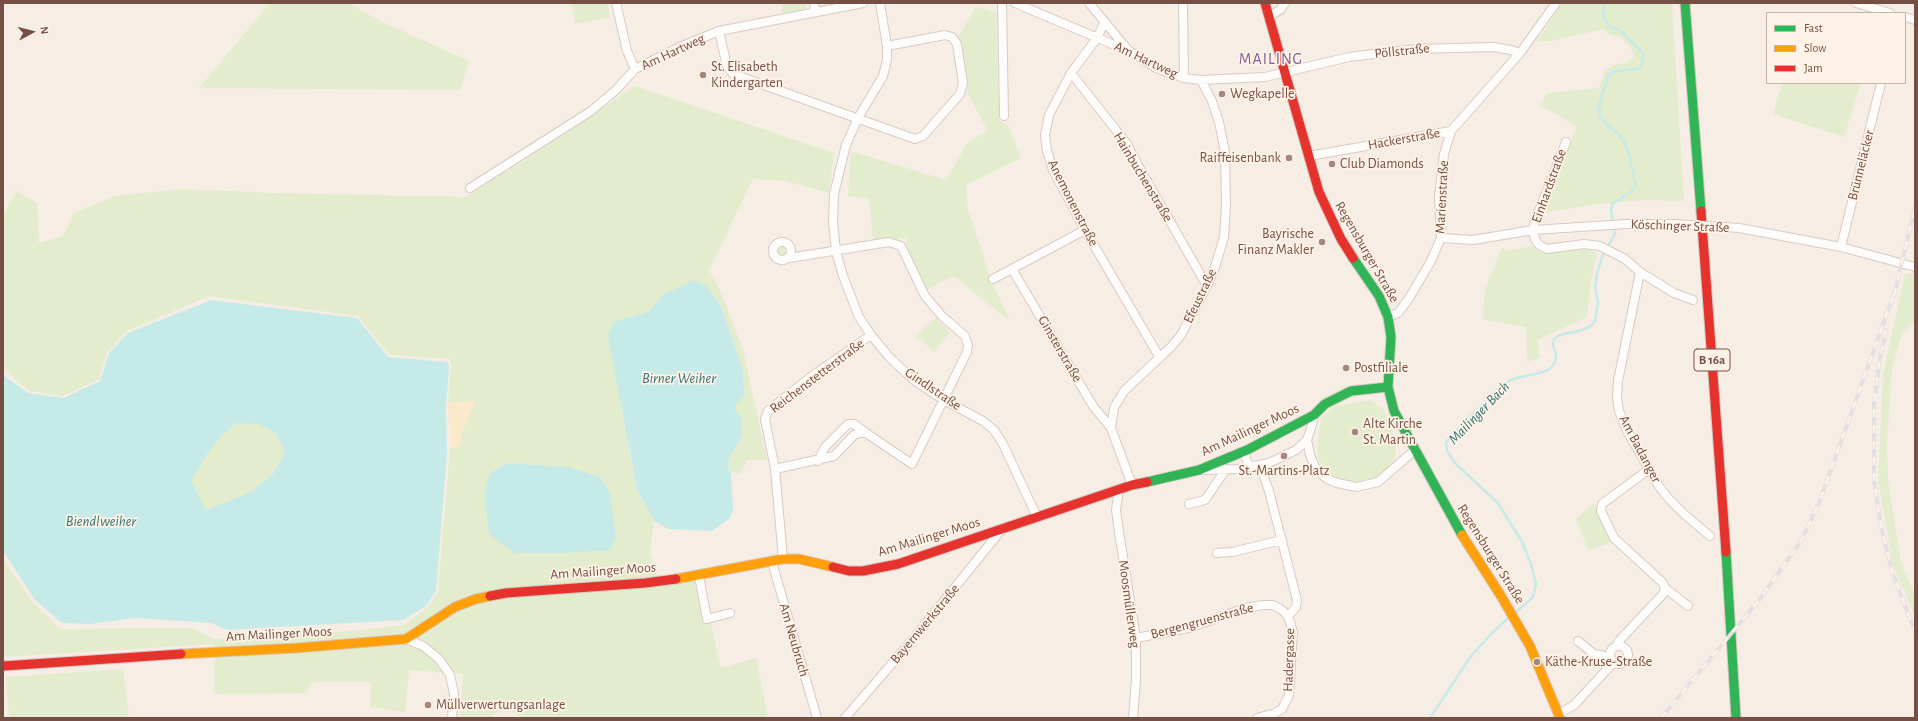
<!DOCTYPE html>
<meta charset="utf-8">
<style>
body{margin:0}
#map{position:relative;width:1918px;height:721px;overflow:hidden;background:#f6ede5;font-family:"Alegreya Sans",sans-serif}
canvas{display:block}
.frame{position:absolute;inset:0;border:4px solid #764f44;pointer-events:none}
.legend{position:absolute;left:1766px;top:12px;width:140px;height:72px;box-sizing:border-box;background:#fff2e6;border:1px solid #c8b1a5;margin:0;padding:5px 7px;list-style:none;font-size:12px;color:#764f44}
.legend li{display:flex;align-items:center;gap:8px;height:20px}
.legend b{width:20px;border:1px solid #c8b1a5}
.north{position:absolute;left:12px;top:12px;width:40px;height:40px;-webkit-text-stroke:3px #fff2e6;paint-order:stroke;rotate:83deg;font-size:11px;font-weight:700;line-height:16px;text-align:center;color:#764f44}
.north::after{content:'';display:block;margin:auto;width:14px;height:18px;background:#764f44;clip-path:polygon(50% 0,100% 100%,50% 72%,0 100%)}
</style>
<div id="map">
<canvas width="1918" height="721"></canvas>
<div class="frame"></div>
<ul class="legend">
<li><b style="height:5px;background:#30b455"></b>Fast</li>
<li><b style="height:5px;background:#ff9f0a"></b>Slow</li>
<li><b style="height:5px;background:#e5322d"></b>Jam</li>
</ul>
<div class="north">N</div>
</div>
<script>
const ctx = document.querySelector('canvas').getContext('2d');
ctx.lineJoin = 'round';
function fill(path, color) {
  ctx.fillStyle = color;
  ctx.fill(path, 'evenodd');
}
function toPath(rows) {
  const path = new Path2D();
  for (const r of rows) {
    if (r.length === 3) {
      path.moveTo(r[0] + r[2], r[1]);
      path.arc(r[0], r[1], r[2], 0, 2 * Math.PI);
      continue;
    }
    path.moveTo(r[0], r[1]);
    for (let i = 2; i < r.length; i += 2) path.lineTo(r[i], r[i + 1]);
  }
  return path;
}
function stroke(path, color, width, dash) {
  ctx.strokeStyle = color;
  ctx.lineWidth = width;
  ctx.lineCap = dash ? 'butt' : 'round';
  ctx.setLineDash(dash || []);
  ctx.stroke(path);
}
function drawText(font, color, halo, rows, align = 'center') {
  ctx.font = font + ' "Alegreya Sans",sans-serif';
  ctx.lineWidth = 3.5;
  ctx.setLineDash([]);
  ctx.textBaseline = 'middle';
  ctx.strokeStyle = halo;
  ctx.fillStyle = color;
  for (const [text, x, y, turn = 0] of rows) {
    ctx.save();
    ctx.translate(x, y);
    ctx.rotate((+turn || 0) * Math.PI / 180);
    ctx.textAlign = isNaN(turn) ? turn : align;
    if (halo) ctx.strokeText(text, 0, 0);
    ctx.fillText(text, 0, 0);
    ctx.restore();
  }
}
fill(toPath([
 [270,3,349,3,380,21,469,61,460,90,199,88],
 [572,3,608,3,610,18,575,24],
 [781,3,807,3,807,5,803,12,783,14],
 [1562,3,1672,3,1684,201,1643,200,1596,204,1543,213,1577,126,1540,105,1547,93,1599,88,1605,71,1613,65,1625,63,1634,57,1631,47,1620,37,1610,35,1604,29,1551,41,1538,41],
 [976,7,996,12,999,120,1008,125,1021,158,966,185,968,210,990,277,1009,320,953,276,927,290,909,256,906,238,873,241,869,199,848,196,851,151,946,180,966,145,987,130,968,94,959,40,959,35],
 [1782,83,1861,83,1844,137,1773,114],
 [635,86,834,153,829,193,786,181,753,179,709,270,720,290,743,350,767,460,747,460,740,474,731,472,728,469,729,460,742,435,741,419,735,410,737,402,664,294,649,311,613,322,621,407,637,489,654,521,650,552,659,586,701,580,721,668,756,658,768,718,518,718,518,714,505,710,494,714,494,718,460,718,463,674,409,670,405,712,370,707,371,682,314,682,305,693,214,694,214,644,3,657,3,559,33,603,61,629,191,628,215,639,333,633,404,625,428,607,438,592,450,448,461,445,461,435,475,401,448,403,451,364,450,359,389,355,358,316,209,296,127,331,107,352,99,379,63,396,29,391,3,368,3,216,16,191,37,203,39,243,63,236,74,213,115,196,181,189,277,193,465,197,527,159],
 [507,463,568,467,490,473],
 [782,251,8],
 [1532,246,1541,253,1592,248,1597,254,1591,280,1587,317,1537,340,1540,358,1527,362,1526,327,1482,319,1485,289,1502,248,1506,251],
 [1915,273,1915,320,1902,333,1892,370,1887,441,1888,480,1901,562,1915,595,1915,617,1893,565,1878,480,1883,374,1905,274],
 [936,318,950,332,934,352,916,335],
 [1371,400,1383,409,1390,419,1396,452,1393,461,1380,477,1363,482,1346,481,1333,477,1327,471,1319,460,1317,450,1321,418,1335,406],
 [236,423,260,423,277,435,285,452,273,474,249,493,206,511,190,481,207,454,221,436],
 [1594,504,1611,540,1607,544,1588,550,1576,518],
 [123,669,129,718,9,718,6,677]
]), '#e4ecce');
fill(toPath([
 [475,401,461,435,461,446,450,448,448,403]
]), '#fbe9cc');
fill(toPath([
 [693,281,706,285,721,307,743,371,744,396,737,402,735,410,741,419,742,435,729,460,728,469,731,472,733,509,730,518,712,531,668,529,654,521,637,489,608,336,613,322,649,311,664,294],
 [211,300,357,318,388,357,447,362,449,366,446,407,447,454,436,591,426,606,403,620,228,630,211,623,135,618,90,624,62,623,35,600,3,551,3,375,28,393,64,398,100,381,109,353,128,333],
 [236,423,260,424,277,435,285,452,273,474,249,493,206,510,191,481,207,454,221,436],
 [507,463,568,467,600,477,610,493,616,537,610,550,563,553,515,553,489,534,484,496,490,473]
]), '#c6eae8');
stroke(toPath([
 [1515,613,1533,597,1536,584,1531,564,1522,542,1498,503,1455,463,1447,451,1446,443,1450,437,1502,385,1513,379,1539,373,1550,369,1555,362,1556,355,1553,345,1554,339,1560,335,1582,330,1591,326,1595,321,1598,302,1595,288,1597,273,1603,255,1615,234,1611,210,1612,204,1632,191,1636,185,1627,147,1619,134,1609,127,1600,117,1599,105,1609,74,1617,71,1638,69,1643,63,1643,54,1637,47,1621,31,1612,27,1605,21,1603,12,1606,3],
 [1430,718,1471,656,1491,634,1509,617]
]), '#c6eae8', 2.5);
const street = toPath([
 [616,3,627,51,635,69],
 [814,3,815,11],
 [880,3,887,46,887,60,883,76,858,118,846,145,834,194,833,222,836,251,843,276,859,317,871,335,890,358,915,381,944,400,983,421,994,430,1003,444,1037,517],
 [1002,3,1004,116],
 [1015,3,1131,52,1156,68,1184,78,1201,80,1265,77,1349,57,1416,49,1493,47,1511,50,1520,53],
 [1089,3,1128,50],
 [1183,3,1184,78],
 [1856,3,1890,13],
 [1269,17,1281,9,1285,3],
 [1905,17,1915,20],
 [1104,23,1097,38,1071,73,1049,115,1045,135,1047,151,1053,170,1085,230,1160,358],
 [719,31,727,66,733,74,915,139,923,136,960,94,963,83,957,44,952,37,945,35,887,46],
 [1071,73,1127,144,1140,169,1207,286],
 [1566,142,1535,221,1533,230,1535,239,1539,245,1547,249,1584,244,1600,246,1625,259,1640,272,1618,381,1617,397,1619,411,1627,431,1658,485,1669,499,1684,514,1710,536],
 [1309,156,1451,131],
 [470,188,591,111,616,90,635,69,682,46,719,31,863,3],
 [1724,227,1739,228,1841,247,1915,267],
 [1441,238,1473,240,1533,230,1626,224,1672,224],
 [782,251,9],
 [1841,247,1881,83],
 [1012,269,1093,406,1111,428],
 [1640,272,1674,293,1693,300],
 [993,279,1085,230],
 [1388,317,1398,313,1408,300,1431,261,1441,238,1439,197,1444,154,1451,131,1520,53,1556,3],
 [1307,440,1310,455,1316,469,1326,478,1337,483,1357,487,1378,482,1416,449],
 [1247,450,1245,454,1247,462,1249,465,1256,466],
 [818,461,825,447,848,424,854,424,866,433],
 [1260,466,1269,491,1297,600,1296,607,1288,616],
 [775,469,834,456,854,435,860,433,866,433,912,464,967,352,968,345,965,336,942,316,925,296,901,246,889,242,789,258],
 [1203,470,1240,469,1269,463,1296,450,1307,440,1312,425,1314,415],
 [1132,485,1111,428,1114,408,1124,391,1171,347,1181,335,1207,286,1215,267,1224,237,1226,205,1225,152,1219,122,1212,101,1201,80],
 [1119,490,1116,510,1119,532,1136,638,1136,680,1133,718],
 [1189,504,1205,500,1226,469],
 [1217,553,1232,552,1282,540],
 [783,559,775,469,765,419,768,411,812,376,871,335],
 [772,562,817,718],
 [699,576,707,619,730,613],
 [1665,588,1688,606],
 [1136,638,1189,628,1245,608,1263,605,1273,605,1282,610,1288,616,1293,632,1289,695,1282,709,1275,713,1257,718],
 [406,639,423,646,439,659,450,675,454,694,452,718],
 [1578,641,1594,654,1610,657],
 [1619,655,9],
 [1617,646,1618,642,1663,594,1665,588,1663,583,1614,538,1601,511,1602,504,1648,470],
 [1559,714,1574,705,1613,663],
 [845,718,915,637,1002,529]
]);
const fast = toPath([
 [1685,3,1701,211],
 [1353,258,1379,296,1388,317,1391,337,1388,387,1394,411,1462,535],
 [1147,482,1199,470,1247,450,1314,415,1325,404,1351,391,1388,387],
 [1726,552,1736,718]
]);
const slow = toPath([
 [1462,535,1501,596,1530,646,1560,718],
 [676,579,783,559,799,559,833,567],
 [181,654,297,648,406,639,455,607,476,599,490,596]
]);
const jam = toPath([
 [1265,3,1319,192,1341,239,1353,258],
 [1701,211,1726,552],
 [833,567,849,571,863,571,898,564,1132,485,1147,482],
 [490,596,506,593,645,583,676,579],
 [3,666,181,654]
]);
stroke(street, '#d8cac3', 10);
stroke(fast, '#d7c8c1', 11);
stroke(slow, '#d7c8c1', 11);
stroke(jam, '#d7c8c1', 11);
stroke(street, '#fefcfb', 8);
stroke(fast, '#30b455', 9);
stroke(slow, '#ff9f0a', 9);
stroke(jam, '#e5322d', 9);
const rail = toPath([
 [1894,296,1915,207],
 [1886,330,1880,359,1874,402,1874,480,1881,526,1892,571,1915,632],
 [1661,718,1760,599,1801,541,1819,503,1895,291]
]);
stroke(rail, '#e3dfe3', 4);
stroke(rail, '#fff2e6', 2.5, [8]);
const streetBridge = toPath([
 [1672,224,1724,227]
]);
stroke(streetBridge, '#d8cac3', 10, []);
stroke(streetBridge, '#fefcfb', 8);
for (const [x, y, r, color] of [
 [703,75,4,"#a3867c"],
 [1222,94,4,"#a3867c"],
 [1289,158,4,"#a3867c"],
 [1332,164,4,"#a3867c"],
 [1322,242,4,"#a3867c"],
 [1346,368,4,"#a3867c"],
 [1355,432,4,"#a3867c"],
 [1284,456,4,"#a3867c"],
 [1537,662,4,"#a3867c"],
 [428,705,4,"#a3867c"]
]) {
  const dot = new Path2D();
  dot.arc(x, y, r, 0, 2 * Math.PI);
  ctx.fillStyle = color;
  ctx.fill(dot);
  stroke(dot, '#fff2e6', 1.5);
}
for (const [x, y, w] of [
 [1712,360,36]
]) {
  const box = new Path2D();
  box.roundRect(x - w / 2, y - 11, w, 22, 3);
  ctx.fillStyle = '#fff2e6';
  ctx.fill(box);
  stroke(box, '#764f44', 1);
}
drawText('bold 13px', '#764f44', null, [
 ["B 16a",1712,360]
]);
drawText('14px', '#764f44', '#fff2e6', [
 ["Pöllstraße",1402,51,-6],
 ["Am Hartweg",673,52,-25],
 ["Am Hartweg",1146,60,25],
 ["Hackerstraße",1404,139,-10],
 ["Brünneläcker",1861,165,-76],
 ["Hainbuchenstraße",1143,177,59],
 ["Einhardstraße",1549,186,-70],
 ["Marienstraße",1442,197,-87],
 ["Anemonenstraße",1073,203,63],
 ["Köschinger Straße",1680,226,2],
 ["Regensburger Straße",1367,252,60],
 ["Efeustraße",1200,296,-64],
 ["Ginsterstraße",1060,349,60],
 ["Reichenstetterstraße",817,376,-37],
 ["Gindlstraße",933,389,34],
 ["Am Mailinger Moos",1250,430,-25],
 ["Am Badanger",1640,449,62],
 ["Am Mailinger Moos",929,537,-17],
 ["Regensburger Straße",1491,554,58],
 ["Am Mailinger Moos",603,571,-4],
 ["Moosmüllerweg",1129,604,82],
 ["Bergengruenstraße",1202,621,-15],
 ["Bayernwerkstraße",925,624,-50],
 ["Am Mailinger Moos",279,634,-3],
 ["Am Neubruch",794,640,74],
 ["Hadergasse",1289,660,-88]
]);
drawText('14px', '#764f44', '#fff2e6', [
 ["St. Elisabeth",711,67],
 ["Kindergarten",711,83],
 ["Wegkapelle",1230,94],
 ["Raiffeisenbank",1281,158,"right"],
 ["Club Diamonds",1340,164],
 ["Bayrische",1314,234,"right"],
 ["Finanz Makler",1314,250,"right"],
 ["Postfiliale",1354,368],
 ["Alte Kirche",1363,424],
 ["St. Martin",1363,440],
 ["St.-Martins-Platz",1284,471,"center"],
 ["Käthe-Kruse-Straße",1545,662],
 ["Müllverwertungsanlage",436,705]
], 'left');
drawText('italic 15px', '#347476', '#fff2e6', [
 ["Birner Weiher",679,378],
 ["Mailinger Bach",1479,413,-46],
 ["Biendlweiher",101,521]
]);
ctx.letterSpacing = '1px';
drawText('16px', '#7e5f9a', '#fff2e6', [
 ["MAILING",1271,59]
]);
ctx.letterSpacing = '0px';
</script>
